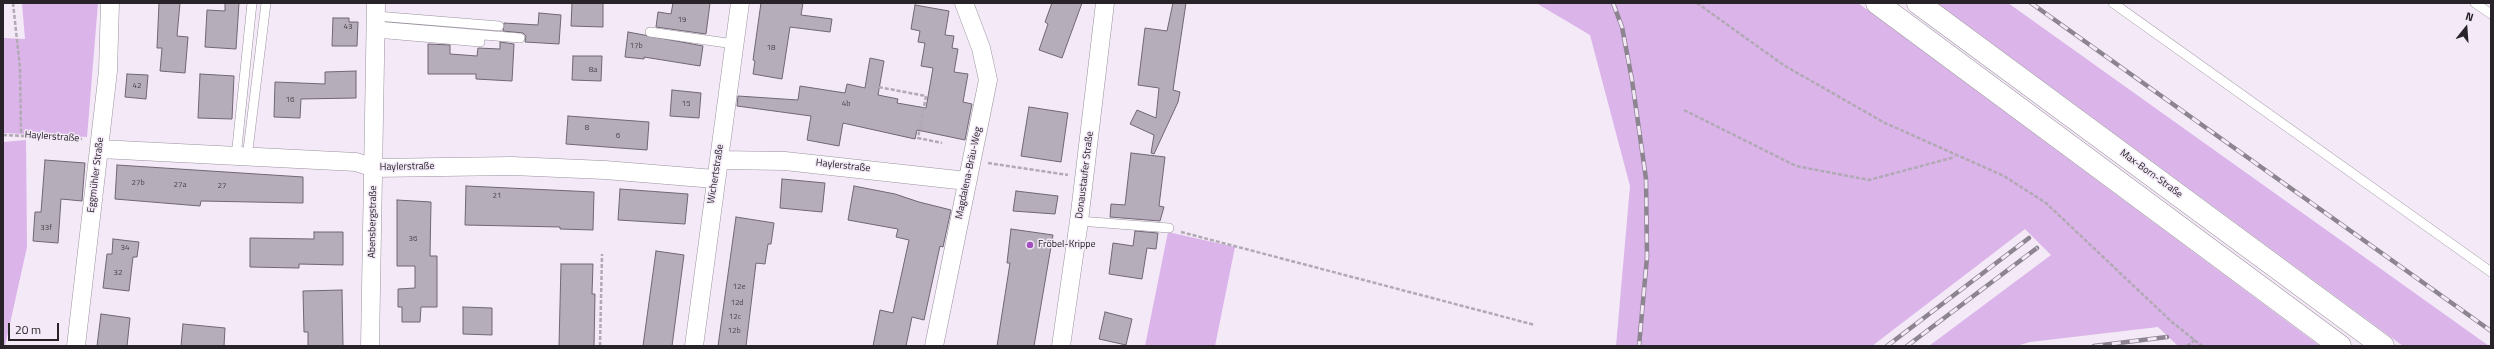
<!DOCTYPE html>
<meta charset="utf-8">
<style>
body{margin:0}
#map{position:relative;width:2494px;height:349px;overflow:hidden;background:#f3e9f7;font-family:"Titillium Web",sans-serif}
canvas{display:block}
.frame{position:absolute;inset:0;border:4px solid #272328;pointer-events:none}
.north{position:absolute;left:2446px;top:8px;width:40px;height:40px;-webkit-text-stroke:3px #f3e9f7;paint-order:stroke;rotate:17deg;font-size:11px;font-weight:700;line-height:16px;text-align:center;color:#272328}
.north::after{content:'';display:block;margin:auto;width:14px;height:18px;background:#272328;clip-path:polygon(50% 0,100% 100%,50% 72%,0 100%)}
.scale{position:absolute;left:8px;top:323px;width:51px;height:18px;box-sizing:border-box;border:2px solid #272328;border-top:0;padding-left:5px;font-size:12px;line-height:14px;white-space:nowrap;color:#272328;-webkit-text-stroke:3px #f3e9f7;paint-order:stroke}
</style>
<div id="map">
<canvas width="2494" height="349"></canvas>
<div class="frame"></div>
<div class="north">N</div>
<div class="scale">20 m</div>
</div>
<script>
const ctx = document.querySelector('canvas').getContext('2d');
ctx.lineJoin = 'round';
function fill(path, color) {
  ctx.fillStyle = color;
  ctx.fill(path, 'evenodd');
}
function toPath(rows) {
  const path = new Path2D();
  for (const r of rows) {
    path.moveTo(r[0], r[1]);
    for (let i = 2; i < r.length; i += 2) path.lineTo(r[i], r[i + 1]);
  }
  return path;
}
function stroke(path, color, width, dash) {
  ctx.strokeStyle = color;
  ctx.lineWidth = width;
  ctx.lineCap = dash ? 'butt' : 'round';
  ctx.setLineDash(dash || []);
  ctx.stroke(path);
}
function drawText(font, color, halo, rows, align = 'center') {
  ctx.font = font + ' "Titillium Web",sans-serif';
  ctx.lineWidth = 3;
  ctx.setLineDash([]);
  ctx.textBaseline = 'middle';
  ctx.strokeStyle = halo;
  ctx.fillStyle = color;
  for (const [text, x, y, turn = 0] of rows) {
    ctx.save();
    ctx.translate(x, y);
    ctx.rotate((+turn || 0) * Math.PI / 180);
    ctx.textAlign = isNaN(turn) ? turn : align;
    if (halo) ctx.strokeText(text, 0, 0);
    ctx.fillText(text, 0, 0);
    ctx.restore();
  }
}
fill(toPath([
 [22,3,98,3,87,137,3,133,3,38,25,39],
 [1536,3,1858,3,2320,346,2178,346,2158,327,2030,342,2016,346,1929,346,2051,255,2025,229,1872,346,1616,346,1630,186,1590,35],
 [1937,3,2008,3,2489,346,2403,346],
 [26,140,27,247,5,346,3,346,3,142],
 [1168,232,1235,247,1215,346,1145,346]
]), '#dbb4e9');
const building = toPath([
 [159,3,180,3,177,36,188,37,185,73,160,71,162,48,157,48,159,3],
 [225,3,239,3,236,49,205,47,207,10,225,11,225,3],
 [572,3,603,3,603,27,571,26,572,3],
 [673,3,710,3,706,34,656,27,658,12,671,14,673,3],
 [761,3,803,3,801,15,832,19,830,32,790,27,782,79,753,74,755,61,753,60,761,3],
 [1052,3,1082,3,1062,58,1039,50,1048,24,1045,22,1052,3],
 [1173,3,1186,3,1173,90,1180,92,1178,102,1154,154,1151,153,1154,135,1130,124,1137,110,1156,118,1159,88,1138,85,1145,28,1167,31,1173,3],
 [915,5,949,11,945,35,954,36,952,48,958,49,954,72,968,74,963,102,972,104,965,140,917,130,915,139,843,123,839,146,807,140,811,116,737,106,738,96,798,100,800,86,845,93,847,84,865,88,870,58,884,61,878,95,898,99,897,103,926,108,933,68,921,66,925,43,918,42,920,31,911,29,915,5],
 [539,13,561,15,559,44,525,42,526,36,523,33,503,31,504,23,538,25,539,13],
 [333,18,349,18,349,22,358,22,357,46,332,46,333,18],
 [628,32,703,46,700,66,644,57,644,59,625,57,628,32],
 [500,42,514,44,512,81,476,79,476,74,428,74,428,44,450,45,450,54,477,56,478,48,500,49,500,42],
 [573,56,602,56,601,81,572,80,573,56],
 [356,71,356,98,301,99,300,118,274,117,275,82,325,84,325,72,356,71],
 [127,74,148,75,146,99,125,97,127,74],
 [200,74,234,76,232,119,198,118,200,74],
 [672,90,701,93,699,118,670,116,672,90],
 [1029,107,1068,113,1061,162,1021,156,1029,107],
 [568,116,649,122,647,150,566,144,568,116],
 [1131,153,1165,157,1159,206,1164,207,1160,221,1110,217,1111,204,1125,205,1131,153],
 [45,160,85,163,82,201,61,199,58,243,33,241,35,212,41,212,45,160],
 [117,165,303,177,303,203,201,201,200,206,115,199,117,165],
 [782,179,825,183,822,212,780,208,782,179],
 [466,186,594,192,593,230,560,229,560,227,465,225,466,186],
 [854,186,895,194,919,202,951,210,943,247,940,246,924,320,912,317,906,346,873,346,880,310,893,313,909,240,896,237,898,229,848,220,854,186],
 [620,189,688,194,685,224,618,220,620,189],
 [1016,191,1058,196,1055,214,1013,211,1016,191],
 [397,200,431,202,430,256,437,256,437,307,421,307,420,322,402,322,402,307,398,307,398,289,415,288,415,266,397,266,397,200],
 [736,217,774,223,771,244,768,244,765,264,756,263,746,346,718,346,736,217],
 [1011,229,1053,235,1034,346,997,346,1010,263,1007,263,1011,229],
 [1135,231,1158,233,1156,249,1147,248,1142,279,1109,274,1113,243,1133,246,1135,231],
 [314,232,343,232,343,265,299,264,299,268,250,267,250,238,314,239,314,232],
 [113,239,139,242,137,257,133,257,129,291,103,288,107,254,112,254,113,239],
 [656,251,684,255,672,346,643,346,656,251],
 [561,264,593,264,592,294,595,294,594,346,559,346,561,264],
 [342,290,343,346,308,346,308,332,304,332,303,291,342,290],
 [463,307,492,308,492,335,463,334,463,307],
 [1105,312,1132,319,1126,345,1099,339,1105,312],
 [101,314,130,318,127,346,97,346,101,314],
 [183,324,225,328,224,346,181,346,183,324]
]);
fill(building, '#b6adba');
stroke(building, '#706773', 1);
const service = toPath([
 [2113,3,2491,272],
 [2475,3,2491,14],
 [376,16,499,26],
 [376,26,520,38],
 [650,32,734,44],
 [376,33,480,42],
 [236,157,252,3],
 [247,158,266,3],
 [1079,221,1169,228]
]);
const minor = toPath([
 [100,149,356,162,374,168,512,166,605,170,715,179],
 [719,160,785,161,967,181],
 [76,346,108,71,110,3],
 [370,346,376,3],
 [694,346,740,3],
 [934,346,988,80,981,48,964,3],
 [1061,346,1079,221,1105,3]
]);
const primary = toPath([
 [1877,3,2340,346],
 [1918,3,2383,346]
]);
stroke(service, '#9b929e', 10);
stroke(minor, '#9b929e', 19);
stroke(primary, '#9b929e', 23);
stroke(toPath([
 [13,3,20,68,21,135],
 [1697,3,1785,66,1885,123,2004,176,2046,203,2173,323,2202,346],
 [873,86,926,96,918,138,942,143],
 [1684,110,1796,166,1869,180,1955,157],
 [3,135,82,139],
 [988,163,1068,175],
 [1181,232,1535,325],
 [600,346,602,254],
 [2187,346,2195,340]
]), '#b1a9b4', 2.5, [4, 2]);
stroke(service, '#fff', 9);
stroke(minor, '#fff', 18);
stroke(primary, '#fff', 22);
const rail = toPath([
 [1613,3,1622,27,1632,80,1646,179,1647,257,1639,346],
 [2031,3,2491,331],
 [1887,346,2029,238],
 [1907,346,2037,248],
 [2094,346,2167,337]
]);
stroke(rail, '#8c858f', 4.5);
stroke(rail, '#f3e9f7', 3, [9]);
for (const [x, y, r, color] of [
 [1030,245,4,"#a350be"]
]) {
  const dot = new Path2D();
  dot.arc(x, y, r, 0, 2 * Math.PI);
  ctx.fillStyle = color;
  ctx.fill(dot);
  stroke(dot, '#f3e9f7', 1.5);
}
drawText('8px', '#4b464c', null, [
 ["19",682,20],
 ["43",348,27],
 ["17b",636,46],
 ["18",771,48],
 ["8a",593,70],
 ["42",137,86],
 ["16",290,100],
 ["15",686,104],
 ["4b",846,104],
 ["8",587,128],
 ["6",618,136],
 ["27b",138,183],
 ["27a",180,185],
 ["27",222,186],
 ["21",497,196],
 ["33f",46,228],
 ["36",413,239],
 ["34",125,248],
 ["32",118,273],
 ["12e",739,287],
 ["12d",737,303],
 ["12c",735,317],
 ["12b",734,331]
]);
drawText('10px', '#272328', '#f3e9f7', [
 ["Haylerstraße",52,137,4],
 ["Haylerstraße",843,166,6],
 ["Haylerstraße",407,167,-1],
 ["Magdalena-Bräu-Weg",969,173,-78],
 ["Wichertstraße",716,174,-81],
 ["Max-Born-Straße",2151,174,36],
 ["Eggmühler Straße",96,175,-83],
 ["Donaustaufer Straße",1085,175,-83],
 ["Abensbergstraße",373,222,-89]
]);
drawText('10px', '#272328', '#f3e9f7', [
 ["Fröbel-Krippe",1038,245]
], 'left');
</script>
